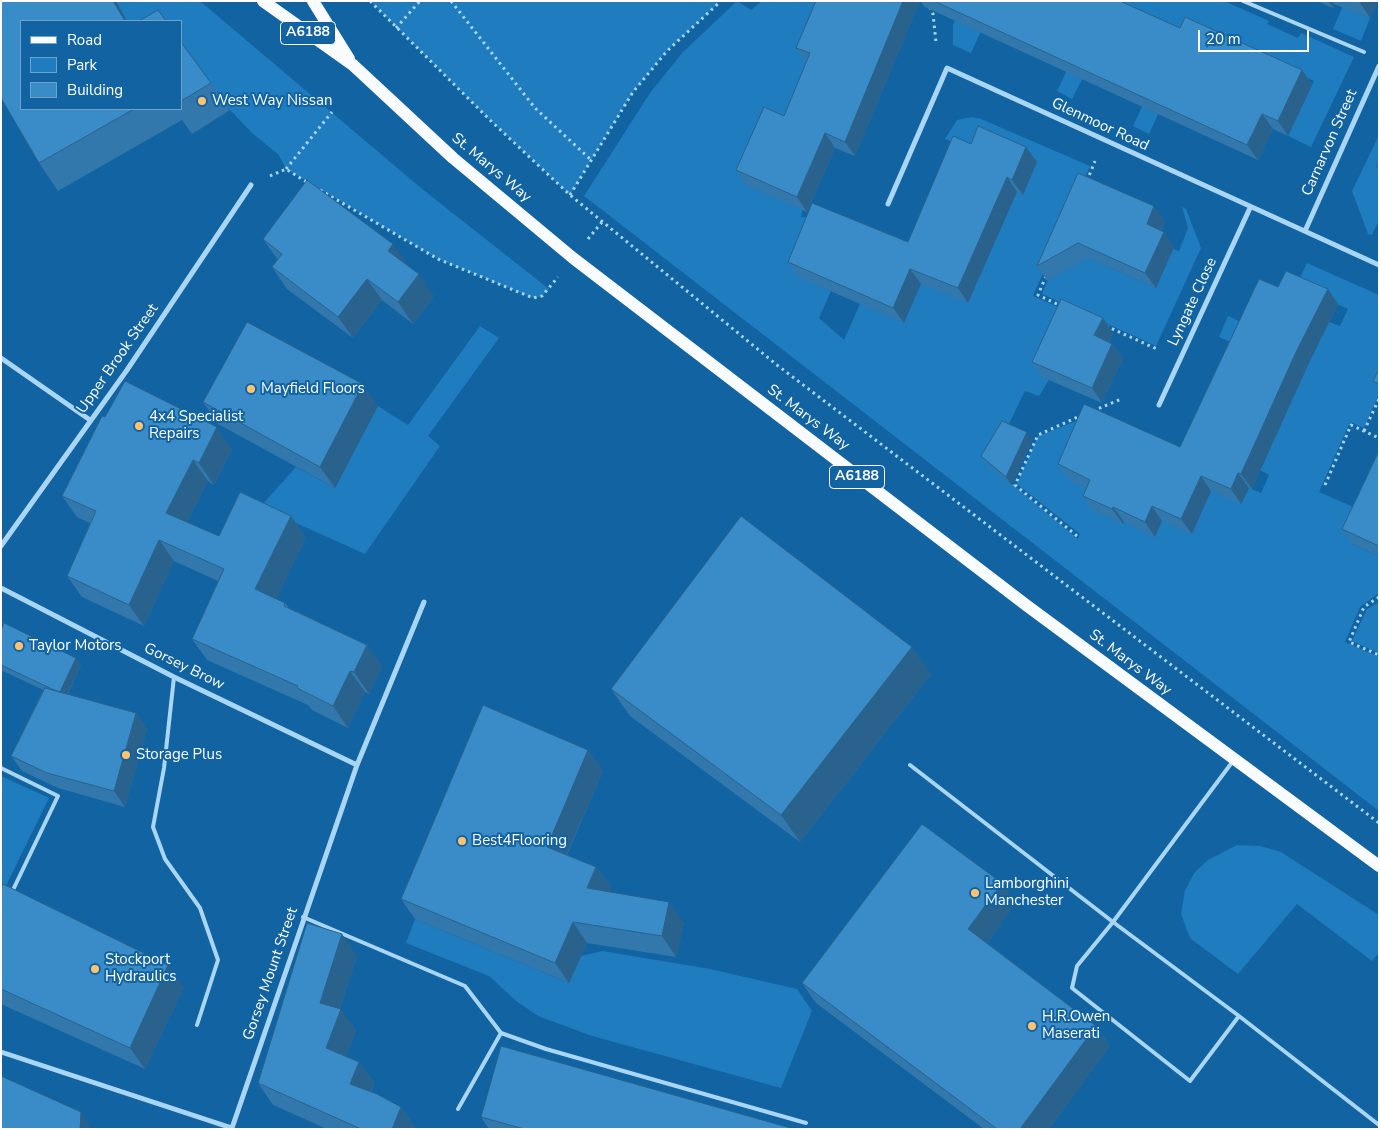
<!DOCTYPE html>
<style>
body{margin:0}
#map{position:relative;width:1380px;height:1130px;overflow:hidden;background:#1163a2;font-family:"Nunito Sans",sans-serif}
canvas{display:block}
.frame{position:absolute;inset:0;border:2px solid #fff;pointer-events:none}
.legend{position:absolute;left:20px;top:20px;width:162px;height:90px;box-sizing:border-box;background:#1163a2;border:1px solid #70a1c7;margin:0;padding:6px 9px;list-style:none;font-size:15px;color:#fff}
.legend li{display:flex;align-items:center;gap:10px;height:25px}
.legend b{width:25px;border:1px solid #70a1c7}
.scale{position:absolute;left:1198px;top:30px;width:111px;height:22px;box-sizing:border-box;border:2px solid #fff;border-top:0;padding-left:6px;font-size:15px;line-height:18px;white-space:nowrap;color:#fff;-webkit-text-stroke:4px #1163a2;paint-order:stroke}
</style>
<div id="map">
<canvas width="1380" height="1130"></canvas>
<div class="frame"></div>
<ul class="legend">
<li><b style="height:6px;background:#f9fcff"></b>Road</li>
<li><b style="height:14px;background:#1f7cbf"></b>Park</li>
<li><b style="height:14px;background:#3a8cc8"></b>Building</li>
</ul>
<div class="scale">20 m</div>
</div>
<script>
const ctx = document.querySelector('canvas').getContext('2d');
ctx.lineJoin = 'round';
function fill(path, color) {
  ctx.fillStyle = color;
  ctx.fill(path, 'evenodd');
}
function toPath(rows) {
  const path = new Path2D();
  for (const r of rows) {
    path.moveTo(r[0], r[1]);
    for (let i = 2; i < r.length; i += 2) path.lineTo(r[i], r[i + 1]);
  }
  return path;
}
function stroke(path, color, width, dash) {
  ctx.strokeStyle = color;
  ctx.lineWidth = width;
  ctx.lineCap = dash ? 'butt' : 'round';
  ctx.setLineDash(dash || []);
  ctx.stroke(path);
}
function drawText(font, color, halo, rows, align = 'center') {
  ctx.font = font + ' "Nunito Sans",sans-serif';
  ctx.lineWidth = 4;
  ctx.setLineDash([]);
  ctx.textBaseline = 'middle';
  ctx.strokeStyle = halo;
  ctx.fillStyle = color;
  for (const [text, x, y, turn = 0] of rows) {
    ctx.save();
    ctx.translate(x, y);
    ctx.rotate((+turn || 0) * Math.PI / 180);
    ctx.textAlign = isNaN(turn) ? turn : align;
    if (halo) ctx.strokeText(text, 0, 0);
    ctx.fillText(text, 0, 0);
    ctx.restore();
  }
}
fill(toPath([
 [116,1,200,1,421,188,549,289,542,296,533,298,438,259,286,169,278,154,253,134,230,110,181,43,181,21,127,21],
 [370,1,721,1,667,51,633,92,570,195,492,122],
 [737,1,751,10,762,1,843,1,801,217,813,217,831,291,819,318,844,340,860,304,922,281,1017,191,1023,194,965,147,945,139,957,120,972,117,981,119,1090,166,1033,296,1072,313,1043,377,1049,380,1039,396,1025,391,1007,428,987,463,1078,539,1080,534,1017,484,1038,436,1079,420,1087,435,1067,478,1100,495,1123,524,1124,522,1162,521,1218,474,1241,504,1249,488,1261,493,1269,475,1260,470,1308,365,1329,322,1340,326,1348,309,1296,286,1307,263,1379,295,1379,394,1364,428,1350,422,1319,492,1367,513,1352,544,1379,556,1379,593,1360,607,1345,642,1379,657,1379,811,584,196,650,93,683,52],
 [991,1,994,3,971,53,953,45,953,25,956,19],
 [1098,1,1224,1,1269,21,1267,24,1298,38,1301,33,1354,57,1311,147,1288,136,1314,81,1295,72,1191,43],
 [1345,1,1356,12,1370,18,1361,41,1333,29],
 [1080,43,1097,51,1072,99,1057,91],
 [1156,77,1172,84,1149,134,1133,126],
 [1379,135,1379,220,1372,235,1368,234,1352,191],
 [1182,207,1186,209,1201,248,1156,346,1042,294,1059,253,1082,255,1156,288,1173,249,1179,251,1188,228],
 [1228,316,1267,334,1258,354,1219,337],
 [480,326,499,338,428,436,440,446,365,554,260,507,296,467,335,488,378,406,408,425],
 [1379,602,1379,653,1352,641,1367,609],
 [1,776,49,798,1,896],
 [1237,845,1260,846,1281,852,1379,915,1379,953,1372,961,1297,904,1238,974,1190,938,1181,914,1185,890,1195,872,1208,860],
 [415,919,569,983,581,956,602,951,710,969,797,989,812,1011,781,1088,592,1036,538,1016,516,1001,489,976,406,943]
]), '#1f7cbf');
stroke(toPath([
 [370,1,492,122,570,195,777,365,1379,823],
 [451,1,535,108,590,159],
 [927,1,933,14,936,42],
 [396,28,420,1],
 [286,169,332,112],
 [270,176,286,169,308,183],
 [1087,181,1095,161],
 [320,190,438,259,533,298,542,296,558,277],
 [570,195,633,92,667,51,721,1],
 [588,239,602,222],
 [1046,276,1038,295,1061,306],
 [1106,326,1159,350],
 [1093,411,1121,399],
 [1364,431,1379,399],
 [1325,485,1351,425,1379,438],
 [1077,536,1015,485,1038,435,1080,416],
 [1379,597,1364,607,1349,642,1379,655]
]), '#aad6f6', 3, [2.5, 4]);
stroke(toPath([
 [1243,1,1364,52],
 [174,677,164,768,153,827,165,859,200,908,218,960,197,1025],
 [1233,761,1113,922,1239,1016,1379,1125],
 [910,765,1113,922,1077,966,1072,988,1190,1081,1239,1016],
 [1,768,58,796,12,892],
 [303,917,465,986,501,1033,546,1049,806,1123],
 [458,1109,501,1033]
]), '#aad6f6', 4);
stroke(toPath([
 [888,204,947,68,1379,265],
 [1305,231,1379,66],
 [1,358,90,420],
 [1159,405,1250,208],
 [1,546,127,370,251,185],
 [1,588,174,677,357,765],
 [1,1052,232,1128,357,765,424,602]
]), '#aad6f6', 5);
stroke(toPath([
 [263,1,353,65,453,158,573,258,1026,605,1379,866],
 [313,1,349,59]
]), '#f9fcff', 12);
fill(toPath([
 [1,1,116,1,127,21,21,21,21,109,181,109,181,42,230,110,192,134,182,120,58,191,39,163,1,98],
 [816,1,920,1,855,156,835,148,807,212,746,185,736,170,784,116,806,62,796,48],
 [920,1,1120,1,1180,28,1302,70,1312,85,1288,136,1273,129,1258,160,925,7],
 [1316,1,1377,1,1370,18,1334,4,1333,8],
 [971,144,1037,162,1023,195,1017,192,968,303,921,284,904,323,798,277,788,262,908,242],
 [1078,173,1165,221,1161,231,1174,247,1156,288,1088,258,1047,281,1037,266],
 [263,239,408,265,408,266,434,296,413,324,382,300,353,338,287,289,272,267,278,260],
 [1278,287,1338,304,1308,365,1252,489,1249,488,1241,504,1211,491,1192,534,1162,521,1155,537,1124,522,1123,524,1093,511,1083,496,1086,488,1068,479,1058,464,1180,447],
 [1103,318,1113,333,1109,342,1112,344,1123,359,1102,403,1042,377,1032,362],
 [1379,369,1379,389,1373,381],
 [203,402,378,406,335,488,218,424],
 [105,417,232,449,214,485,208,481,187,522,219,536,291,516,306,538,276,599,285,603,289,608,367,645,382,667,369,694,365,692,348,728,312,710,308,705,207,660,192,639,218,581,174,561,144,626,82,597,67,576,90,523,77,517,62,496],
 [1032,440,1011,485,987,463,981,456],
 [1379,451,1379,556,1352,544,1342,529],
 [1,630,76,658,81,665,68,694,136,713,147,729,125,807,58,788,22,771,11,756,43,690,1,670],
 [931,674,800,842,630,716,611,689],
 [588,750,603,771,567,855,596,867,611,887,609,892,684,923,676,957,587,943,569,983,415,919,401,899],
 [1,888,184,987,145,1069,1,1004],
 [1016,903,987,943,1096,1026,1110,1046,1049,1129,984,1129,816,1003,802,983],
 [357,956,340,1009,356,1030,346,1056,359,1062,374,1083,371,1092,401,1107,416,1129,327,1129,273,1105,258,1083],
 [481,1117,794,1129,489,1129]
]), '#3278ac');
fill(toPath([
 [113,1,116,1,127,21,125,21],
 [903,1,920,1,855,156,845,142],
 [1328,1,1333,1,1334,4,1333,8],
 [1361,1,1377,1,1370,18,1360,3],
 [1302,70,1312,85,1288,136,1278,121],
 [1262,114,1273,129,1258,160,1247,145],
 [825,133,835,148,807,212,797,197],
 [1026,147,1037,162,1023,195,1012,180],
 [1007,177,1017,192,968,303,958,288],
 [1154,206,1165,221,1157,239,1147,224],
 [1164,232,1174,247,1156,288,1145,273],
 [393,244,408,265,403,273,388,251],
 [910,269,921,284,904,323,893,308],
 [419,274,434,296,413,324,398,302],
 [367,279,382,300,353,338,338,317],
 [1328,289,1338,304,1308,365,1252,489,1241,474,1297,350],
 [1103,318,1113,333,1105,350,1094,335],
 [1112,344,1123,359,1102,403,1092,388],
 [363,384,378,406,335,488,320,467],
 [217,427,232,449,214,485,199,463],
 [1027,432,1032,440,1011,485,1006,477],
 [193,460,208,481,181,534,166,513],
 [1238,473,1249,488,1241,504,1231,489],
 [1201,476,1211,491,1192,534,1181,519],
 [1152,506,1162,521,1155,537,1145,522],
 [1113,507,1124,522,1123,524,1112,509],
 [291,516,306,538,270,611,255,589],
 [159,540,174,561,144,626,129,605],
 [367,645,382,667,369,694,354,672],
 [912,647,931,674,800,842,781,815],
 [76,658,81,665,64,701,59,693],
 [350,671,365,692,348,728,333,706],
 [136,713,147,729,125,807,114,791],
 [588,750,603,771,561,867,547,847],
 [596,867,611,887,602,909,587,888],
 [1002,883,1016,903,983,949,968,929],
 [669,902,684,923,676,957,662,936],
 [573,922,587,943,569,983,555,963],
 [342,934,357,956,338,1015,341,1009,356,1030,341,1070,326,1048,320,1003],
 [168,965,184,987,145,1069,130,1048],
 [1096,1026,1110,1046,1049,1129,1020,1129],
 [359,1062,374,1083,365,1105,350,1084],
 [401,1107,416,1129,392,1129],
 [81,1112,92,1129,80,1129]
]), '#29628c');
const building = toPath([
 [1,1,113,1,125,21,21,21,21,109,134,109,39,163,1,98,1,1],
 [816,1,903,1,845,142,825,133,797,197,736,170,764,107,784,116,810,53,796,48,816,1],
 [934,1,1120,1,1180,28,1185,17,1302,70,1278,121,1262,114,1247,145,934,1],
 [158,10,166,21,139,21,158,10],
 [181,42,211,83,181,101,181,42],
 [978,126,1026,147,1012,180,1007,177,958,288,910,269,893,308,788,262,812,203,908,242,953,136,971,144,978,126],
 [1379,160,1379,168,1376,167,1379,160],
 [1078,173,1154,206,1147,224,1164,232,1145,273,1078,243,1037,266,1078,173],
 [307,180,393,244,388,251,419,274,398,302,367,279,338,317,272,267,282,254,263,239,307,180],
 [1286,271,1328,289,1297,350,1241,474,1238,473,1231,489,1201,476,1181,519,1152,506,1145,522,1113,507,1112,509,1083,496,1090,480,1058,464,1084,404,1180,447,1259,279,1278,287,1286,271],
 [1061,299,1103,318,1094,335,1112,344,1092,388,1032,362,1061,299],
 [247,322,363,384,320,467,203,402,247,322],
 [1379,369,1379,384,1373,381,1379,369],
 [125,381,217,427,199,463,193,460,166,513,219,536,240,492,291,516,255,589,285,603,284,606,367,645,354,672,350,671,333,706,297,688,298,686,192,639,224,569,159,540,129,605,67,576,96,511,62,496,102,416,105,417,125,381],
 [1002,421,1027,432,1006,477,981,456,1002,421],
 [1379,451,1379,546,1342,529,1379,451],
 [741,516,912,647,781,815,611,689,741,516],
 [4,623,76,658,60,692,52,689,1,665,1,630,4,623],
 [45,688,136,713,114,791,47,773,11,756,45,688],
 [483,705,588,750,547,847,596,867,587,888,669,902,662,936,573,922,555,963,401,899,483,705],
 [922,824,1002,883,968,929,1096,1026,1020,1129,997,1129,802,983,922,824],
 [3,884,168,965,130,1048,1,989,1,888,3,884],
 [307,923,342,934,320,1003,341,1009,326,1048,359,1062,350,1084,377,1094,401,1107,392,1129,361,1129,258,1083,307,923],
 [501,1046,794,1129,524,1129,481,1117,501,1046],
 [1,1076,81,1112,80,1129,1,1129,1,1076]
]);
fill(building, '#3a8cc8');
stroke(building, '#29628c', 1);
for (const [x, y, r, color] of [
 [202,101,5,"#ffc36f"],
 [251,389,5,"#ffc36f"],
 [139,426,5,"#ffc36f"],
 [19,646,5,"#ffc36f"],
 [126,755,5,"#ffc36f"],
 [462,841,5,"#ffc36f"],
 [975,893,5,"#ffc36f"],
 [95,969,5,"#ffc36f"],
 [1032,1026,5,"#ffc36f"]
]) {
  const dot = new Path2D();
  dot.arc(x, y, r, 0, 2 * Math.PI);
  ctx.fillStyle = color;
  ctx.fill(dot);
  stroke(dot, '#1163a2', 2);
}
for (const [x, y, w] of [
 [308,33,55],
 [857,477,55]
]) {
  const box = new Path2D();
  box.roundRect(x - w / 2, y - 11.5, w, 23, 4);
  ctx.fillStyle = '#1163a2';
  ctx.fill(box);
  stroke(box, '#fff', 1);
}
drawText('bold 14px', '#fff', null, [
 ["A6188",308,33],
 ["A6188",857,477]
]);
drawText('15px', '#fff', '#1163a2', [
 ["West Way Nissan",212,101],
 ["Mayfield Floors",261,389],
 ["4x4 Specialist",149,417],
 ["Repairs",149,434],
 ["Taylor Motors",29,646],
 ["Storage Plus",136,755],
 ["Best4Flooring",472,841],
 ["Lamborghini",985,884],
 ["Manchester",985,901],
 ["Stockport",105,960],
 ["Hydraulics",105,977],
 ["H.R.Owen",1042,1017],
 ["Maserati",1042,1034]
], 'left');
drawText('15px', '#fff', '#1163a2', [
 ["Glenmoor Road",1100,125,25],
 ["Carnarvon Street",1330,143,-66],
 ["St. Marys Way",491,168,40],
 ["Lyngate Close",1193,302,-65],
 ["Upper Brook Street",118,359,-55],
 ["St. Marys Way",808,418,37],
 ["St. Marys Way",1130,663,37],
 ["Gorsey Brow",184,667,26],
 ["Gorsey Mount Street",271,974,-71]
]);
</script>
